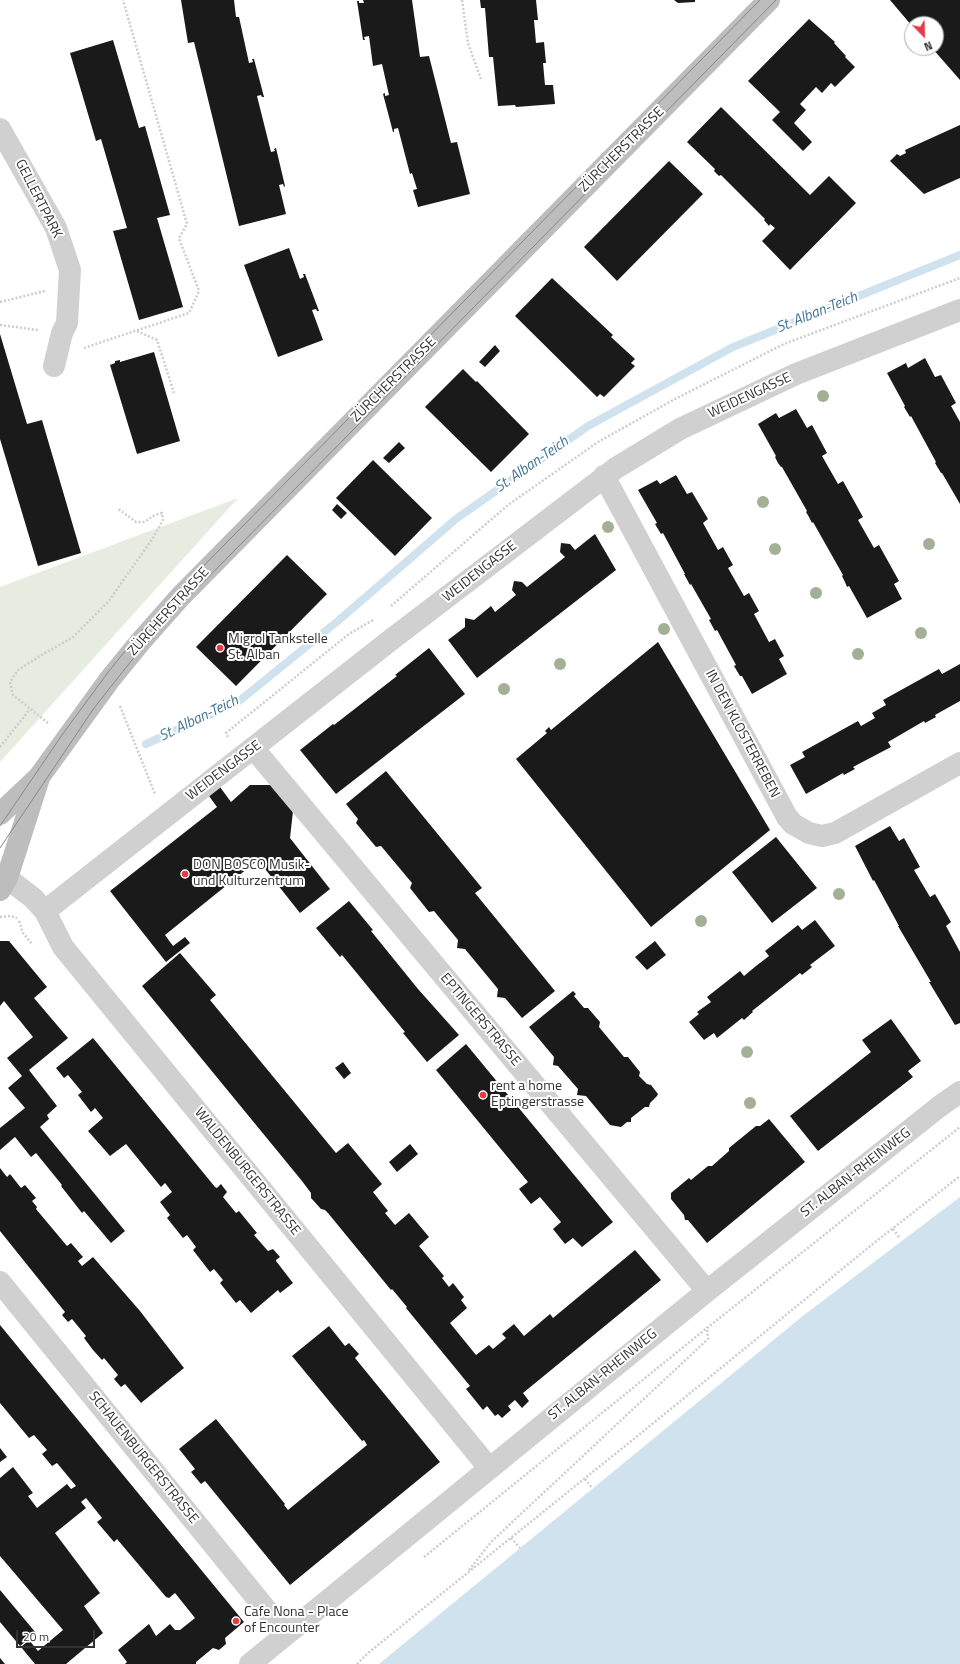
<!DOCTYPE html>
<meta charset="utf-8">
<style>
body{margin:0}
#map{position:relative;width:960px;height:1664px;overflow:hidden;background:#fff;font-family:"Titillium Web",sans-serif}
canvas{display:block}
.north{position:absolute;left:904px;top:16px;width:40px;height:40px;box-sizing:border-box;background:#fff;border:1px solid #adadad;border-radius:50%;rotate:157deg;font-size:11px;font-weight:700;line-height:16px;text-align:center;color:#333}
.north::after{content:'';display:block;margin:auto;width:14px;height:18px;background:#e63946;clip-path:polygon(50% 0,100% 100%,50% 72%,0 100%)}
.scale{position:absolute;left:16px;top:1630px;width:79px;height:18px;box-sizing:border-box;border:2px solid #333;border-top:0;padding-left:5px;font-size:12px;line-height:14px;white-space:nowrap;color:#333;-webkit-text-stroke:3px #fff;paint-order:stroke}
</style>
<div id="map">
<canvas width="960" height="1664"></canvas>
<div class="north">N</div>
<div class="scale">20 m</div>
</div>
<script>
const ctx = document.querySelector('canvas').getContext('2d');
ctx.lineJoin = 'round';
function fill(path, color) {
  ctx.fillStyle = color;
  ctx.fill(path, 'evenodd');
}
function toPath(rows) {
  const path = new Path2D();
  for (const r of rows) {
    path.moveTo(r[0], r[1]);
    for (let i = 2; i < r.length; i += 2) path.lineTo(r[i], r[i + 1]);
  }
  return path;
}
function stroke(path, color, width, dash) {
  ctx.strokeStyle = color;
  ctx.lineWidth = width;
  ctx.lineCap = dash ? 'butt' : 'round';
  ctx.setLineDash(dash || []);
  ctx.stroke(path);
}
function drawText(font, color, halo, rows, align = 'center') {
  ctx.font = font + ' "Titillium Web",sans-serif';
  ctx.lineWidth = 4;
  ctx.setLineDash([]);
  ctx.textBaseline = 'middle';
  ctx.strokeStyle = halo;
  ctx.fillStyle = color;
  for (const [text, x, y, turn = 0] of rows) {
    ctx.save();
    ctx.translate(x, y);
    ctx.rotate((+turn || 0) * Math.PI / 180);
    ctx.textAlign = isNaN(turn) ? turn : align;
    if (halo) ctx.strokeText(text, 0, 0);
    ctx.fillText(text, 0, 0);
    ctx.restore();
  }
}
fill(toPath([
 [238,498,0,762,0,587]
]), '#e6ecdf');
fill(toPath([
 [960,1197,960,1664,379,1664,804,1315]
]), '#cfe2ee');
stroke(toPath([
 [146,744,238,702,339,620,456,519,588,426,733,347,960,255]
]), '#cfe2ee', 8);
fill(toPath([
 [181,0,234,0,236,17,239,17,249,63,253,62,252,59,254,59,264,97,262,97,261,95,257,96,271,152,275,151,274,149,276,148,285,186,284,187,283,184,279,185,286,214,239,226,194,42,188,43],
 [363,0,412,0,420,57,429,56,451,143,457,142,470,194,418,207,413,190,417,189,412,173,410,174,398,128,394,129,394,132,393,132,383,94,385,93,385,96,389,95,382,64,373,66,369,36,364,37,365,40,363,40,357,1,359,1,359,3,364,3],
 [480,0,536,0,538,20,534,20,536,43,544,42,546,63,543,63,545,85,553,85,555,104,516,107,515,105,498,106,493,57,489,57,485,8,481,8],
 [674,0,695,0,695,2,678,3],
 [890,0,960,0,960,80,932,48,936,48,936,24,912,24,912,26],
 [809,19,835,42,834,43,846,56,845,57,855,67,835,87,831,83,822,93,816,87,800,104,806,110,794,123,812,142,803,151,772,120,780,112,748,81],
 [113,40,139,128,145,126,170,215,157,218,183,307,139,320,113,231,127,228,101,139,96,141,70,53],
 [721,107,810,195,829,176,856,203,790,270,762,241,775,228,770,224,769,226,764,220,765,219,721,175,719,176,714,171,715,169,687,142],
 [960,125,960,178,924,194,890,161,897,154,900,156,906,153,905,150],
 [669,161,703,194,617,281,584,247],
 [289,248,300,279,304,277,303,274,305,274,319,311,317,311,316,309,312,310,323,340,278,357,244,265],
 [552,278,613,335,611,337,635,359,631,363,635,366,604,397,600,394,597,397,515,316],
 [0,334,27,424,42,420,81,553,38,566,0,439],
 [495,345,500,351,485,367,479,362],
 [154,352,180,441,137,454,110,365,115,363,115,361,120,360,120,362],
 [925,358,935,377,941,375,956,403,951,406,960,422,960,504,942,473,941,473,935,463,936,462,911,416,910,417,904,407,905,406,887,373,906,363,908,368],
 [463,369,476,382,477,381,529,434,491,472,425,407],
 [796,409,807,428,812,425,827,453,822,456,838,484,843,481,863,517,858,520,874,548,879,545,899,581,894,584,902,599,867,618,849,586,847,587,845,582,842,576,843,575,813,522,812,523,809,517,806,512,807,511,782,467,781,467,778,463,775,457,776,456,758,424,776,413,779,418],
 [399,442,405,448,389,463,383,458],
 [373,460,432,518,395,556,336,498],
 [676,475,687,494,692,492,708,519,703,523,718,550,723,547,733,565,728,568,744,596,749,593,759,611,754,614,769,642,775,639,784,656,779,659,787,674,752,694,742,676,740,676,734,666,736,665,717,630,715,631,709,620,711,619,691,584,690,585,684,574,685,574,663,533,661,534,655,524,657,523,638,490,657,480,660,484],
 [337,504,347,513,341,519,332,510],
 [595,534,616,570,477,678,448,640,465,627,465,618,474,620,491,606,495,612,516,595,512,590,514,581,522,582,527,587,565,557,560,552,561,543,570,544,575,550],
 [287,555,327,594,236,686,196,647],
 [658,642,770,830,651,927,516,759,547,733,545,731,549,727,551,730],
 [429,648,465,694,336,794,300,750,333,724,334,725,397,676,395,675],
 [960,664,960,701,935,715,936,717,925,723,924,721,888,742,891,747,853,767,855,769,844,775,843,773,806,794,790,765,805,757,802,752,858,721,861,726,875,718,872,713,886,705,883,700,939,669,942,674],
 [386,771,482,888,475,893,555,991,522,1018,505,998,497,997,498,989,465,949,457,948,458,940,434,911,429,912,410,888,412,883,381,846,376,847,356,823,358,819,346,804],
 [250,785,271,785,293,811,290,838,330,889,300,913,258,860,165,935,173,946,185,937,190,943,166,962,110,891,217,807,209,796,220,787,231,802],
 [890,826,899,841,904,838,920,867,914,870,930,897,935,894,951,922,946,926,960,952,960,1023,955,1025,929,982,931,982,898,926,899,926,874,880,873,881,855,846],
 [776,837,817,888,772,923,732,872],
 [349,901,373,930,371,931,418,989,459,1035,427,1062,403,1033,405,1032,342,955,340,957,316,928],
 [815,920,835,946,810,965,812,967,802,975,800,973,752,1011,753,1012,744,1020,742,1018,717,1038,714,1033,704,1040,689,1022,699,1014,697,1012,711,1002,707,997,740,971,744,976,756,966,769,956,765,951,798,925,802,930],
 [0,941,9,941,47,987,34,998,68,1038,29,1070,57,1106,47,1115,49,1119,40,1127,125,1231,111,1243,84,1211,82,1213,61,1186,62,1185,36,1153,31,1157,15,1137,0,1150,0,1128,25,1108,8,1088,22,1076,7,1058,33,1037,4,1001,0,1006],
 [655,941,666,955,647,970,635,957],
 [180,953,216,995,210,1000,336,1153,348,1143,382,1184,373,1192,388,1211,385,1213,395,1225,409,1213,429,1237,419,1246,444,1276,442,1278,449,1287,453,1283,464,1297,461,1300,467,1308,450,1323,476,1355,489,1345,493,1349,506,1338,502,1334,514,1324,524,1336,550,1314,553,1318,635,1250,661,1280,523,1393,529,1401,522,1408,515,1400,508,1406,511,1410,502,1418,498,1414,495,1416,487,1406,483,1410,466,1389,470,1386,406,1308,407,1307,392,1289,391,1290,328,1213,325,1210,321,1209,311,1198,311,1193,302,1181,142,986],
 [573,991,576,994,574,996,584,1008,588,1008,600,1022,599,1027,624,1057,628,1057,640,1072,639,1076,647,1084,651,1085,658,1094,657,1096,650,1103,649,1107,645,1107,631,1118,631,1122,627,1122,621,1127,610,1125,586,1096,577,1095,578,1089,558,1066,553,1065,554,1057,529,1027],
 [891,1019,921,1061,908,1071,913,1077,818,1151,790,1116,871,1052,862,1040],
 [93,1038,215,1187,217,1188,221,1184,227,1192,223,1197,236,1213,239,1211,257,1233,254,1235,268,1251,273,1249,280,1257,276,1260,276,1261,293,1283,280,1293,278,1290,251,1313,240,1300,236,1303,220,1283,223,1280,214,1269,210,1272,193,1250,196,1247,187,1235,183,1238,167,1218,170,1215,160,1202,172,1192,165,1183,161,1187,126,1144,110,1156,88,1131,103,1118,95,1108,91,1112,78,1095,82,1092,68,1075,64,1078,56,1068],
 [466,1044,613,1222,582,1247,573,1238,565,1244,553,1229,561,1222,540,1197,531,1204,519,1189,528,1182,436,1070],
 [343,1062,351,1073,344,1079,335,1068],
 [769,1119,805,1162,707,1243,688,1220,685,1220,684,1215,671,1199,671,1193,689,1178,691,1180,708,1166,712,1166,729,1151,729,1148,756,1126,760,1126],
 [410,1144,418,1154,397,1172,389,1162],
 [0,1168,7,1177,10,1174,21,1188,25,1185,36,1198,32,1201,37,1207,36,1209,67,1246,71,1243,83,1257,78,1261,82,1266,93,1257,140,1311,184,1368,141,1403,125,1384,121,1387,114,1379,118,1375,104,1358,102,1360,93,1350,84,1338,86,1336,72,1319,68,1322,62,1315,65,1312,0,1231],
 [0,1325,244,1622,225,1638,226,1644,219,1650,213,1648,196,1662,196,1664,125,1664,127,1662,118,1650,149,1624,156,1636,170,1624,175,1630,180,1630,195,1618,175,1593,169,1598,166,1597,117,1539,114,1542,97,1522,102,1518,86,1498,81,1502,86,1508,55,1533,100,1593,84,1606,103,1633,66,1664,35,1664,21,1647,29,1640,38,1651,63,1630,0,1556,0,1478,13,1467,33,1493,28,1496,37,1508,67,1484,71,1489,76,1486,57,1463,52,1466,42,1454,47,1450,34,1435,29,1438,0,1403],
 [329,1326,345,1346,349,1343,359,1354,355,1358,440,1462,290,1585,205,1481,201,1484,191,1472,195,1469,179,1449,216,1419,285,1504,284,1505,288,1510,367,1445,364,1440,362,1441,292,1356],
 [0,1448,7,1457,0,1462],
 [0,1590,36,1633,20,1646,0,1622],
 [0,1658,5,1664,0,1664]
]), '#1a1a1a');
stroke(toPath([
 [462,0,468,43,481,79],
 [0,302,45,291],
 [0,325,38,330],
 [137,331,157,340,174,393],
 [84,348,189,313,199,291,179,238,187,224,123,0],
 [391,606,508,505,598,442,675,399,784,344,960,278],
 [120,706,155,794],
 [48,723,13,695,10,682,18,670,40,656,73,637,108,602,153,538,163,520,162,513,155,515,144,522,136,522,117,508],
 [228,737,226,733,349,634,373,620],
 [0,747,30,709],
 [0,917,10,916,17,918],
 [19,921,23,933,32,944],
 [893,1229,899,1237],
 [585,1479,592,1488],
 [511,1538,520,1548],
 [424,1557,707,1328,960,1127],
 [469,1570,492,1541,708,1339,707,1327],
 [357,1664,368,1653,656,1421,874,1243,960,1176]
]), '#cdcdcd', 2.5, [2, 2]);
stroke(toPath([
 [0,129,56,228,70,270,67,323,62,333,54,366],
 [604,476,787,817,793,824,809,833,822,836,835,833,960,763],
 [254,749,707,1291],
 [7,878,33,898,45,911,63,947,489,1468],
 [45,911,392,639,616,468,680,429,796,374,960,310],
 [0,1282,286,1634],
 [250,1664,707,1291,940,1106,960,1092]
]), '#d0d0d0', 22);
stroke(toPath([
 [0,814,39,777,110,679,141,641,180,597,769,0],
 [0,890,7,878,39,778]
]), '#bdbdbd', 22);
stroke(toPath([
 [0,826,62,735,109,671,143,629,175,595,760,0],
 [0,848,94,708,132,660,173,613,776,0]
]), '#888', 1);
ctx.fillStyle = '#a2b095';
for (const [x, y] of [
 [823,396],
 [763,502],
 [608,527],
 [929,544],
 [775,549],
 [816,593],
 [664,629],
 [921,633],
 [858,654],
 [560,664],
 [504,689],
 [839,894],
 [701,921],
 [747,1052],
 [750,1103]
]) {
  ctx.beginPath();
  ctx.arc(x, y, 6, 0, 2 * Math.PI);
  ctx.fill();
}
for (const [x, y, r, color] of [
 [220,648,4,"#e63946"],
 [185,874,4,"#e63946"],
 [483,1095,4,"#e63946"],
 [236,1621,4,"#e63946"]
]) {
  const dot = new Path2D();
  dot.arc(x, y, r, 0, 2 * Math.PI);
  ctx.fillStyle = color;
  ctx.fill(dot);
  stroke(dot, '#fff', 1.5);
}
drawText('14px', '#333', '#fff', [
 ["ZÜRCHERSTRASSE",622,150,-45],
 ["GELLERTPARK",38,199,63],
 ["ZÜRCHERSTRASSE",394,380,-45],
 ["WEIDENGASSE",750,396,-25],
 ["WEIDENGASSE",480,572,-38],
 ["ZÜRCHERSTRASSE",169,612,-48],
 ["IN DEN KLOSTERREBEN",742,734,62],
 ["WEIDENGASSE",224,771,-37],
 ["EPTINGERSTRASSE",480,1020,50],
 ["WALDENBURGERSTRASSE",247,1172,51],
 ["ST. ALBAN-RHEINWEG",856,1173,-38],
 ["ST. ALBAN-RHEINWEG",603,1375,-39],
 ["SCHAUENBURGERSTRASSE",143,1458,51]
]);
drawText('14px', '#333', '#fff', [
 ["Migrol Tankstelle",228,640],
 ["St. Alban",228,656],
 ["DON BOSCO Musik-",193,866],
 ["und Kulturzentrum",193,882],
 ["rent a home",491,1087],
 ["Eptingerstrasse",491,1103],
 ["Cafe Nona - Place",244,1613],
 ["of Encounter",244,1629]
], 'left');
drawText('italic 15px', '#3f7597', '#fff', [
 ["St. Alban-Teich",817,313,-22],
 ["St. Alban-Teich",532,465,-35],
 ["St. Alban-Teich",199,719,-26]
]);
</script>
